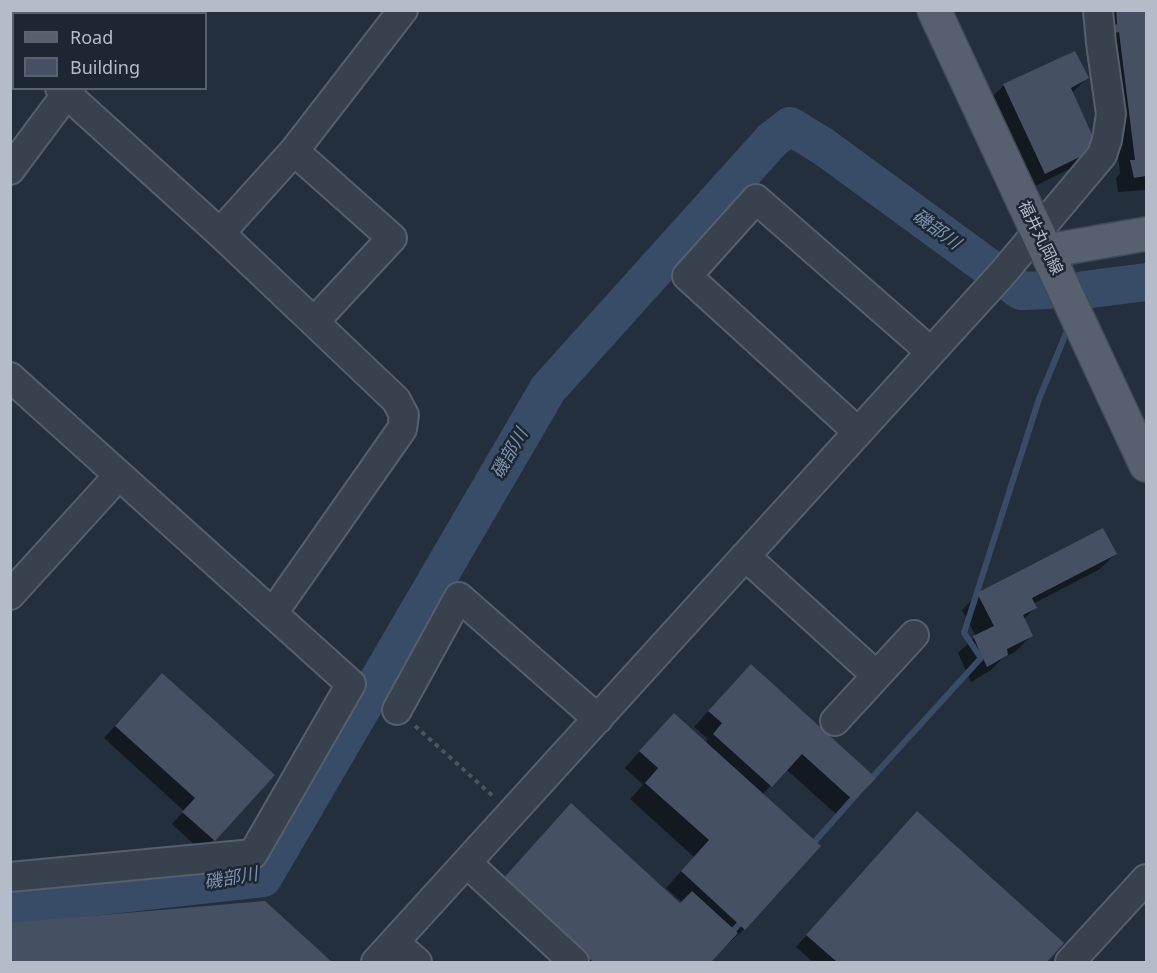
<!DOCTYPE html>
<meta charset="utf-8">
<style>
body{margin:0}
#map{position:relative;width:1157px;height:973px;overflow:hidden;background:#242f3e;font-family:"Noto Sans",sans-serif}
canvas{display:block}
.frame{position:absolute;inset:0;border:12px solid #b4bcc9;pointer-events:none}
.legend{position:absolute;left:12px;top:12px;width:195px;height:78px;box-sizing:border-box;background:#1d2633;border:2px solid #59626f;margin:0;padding:8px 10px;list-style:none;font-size:18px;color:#b4bcc9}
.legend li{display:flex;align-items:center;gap:12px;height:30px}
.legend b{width:30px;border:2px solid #59626f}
</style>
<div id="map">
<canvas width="1157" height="973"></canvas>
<div class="frame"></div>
<ul class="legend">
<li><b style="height:8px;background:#56606e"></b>Road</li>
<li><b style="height:16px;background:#455162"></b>Building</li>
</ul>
</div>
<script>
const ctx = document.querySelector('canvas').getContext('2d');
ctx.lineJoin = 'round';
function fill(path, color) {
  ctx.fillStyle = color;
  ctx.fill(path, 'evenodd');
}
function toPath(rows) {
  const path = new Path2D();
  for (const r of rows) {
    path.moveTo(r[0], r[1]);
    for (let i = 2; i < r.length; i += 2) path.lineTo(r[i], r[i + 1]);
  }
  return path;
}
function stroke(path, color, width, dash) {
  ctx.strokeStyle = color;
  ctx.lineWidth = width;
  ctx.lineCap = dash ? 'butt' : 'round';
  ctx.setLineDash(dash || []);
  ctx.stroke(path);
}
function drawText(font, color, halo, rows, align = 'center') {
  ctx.font = font + ' "Noto Sans","Noto Sans JP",sans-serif';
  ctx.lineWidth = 5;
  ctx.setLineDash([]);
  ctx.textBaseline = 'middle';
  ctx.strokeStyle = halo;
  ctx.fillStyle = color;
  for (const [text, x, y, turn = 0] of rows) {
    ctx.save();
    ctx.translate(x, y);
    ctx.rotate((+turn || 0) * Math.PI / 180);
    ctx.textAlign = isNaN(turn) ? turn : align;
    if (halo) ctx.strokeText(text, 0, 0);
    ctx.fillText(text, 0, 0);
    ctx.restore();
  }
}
fill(toPath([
 [1103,10,1146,10,1146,190,1118,192,1116,178,1120,173],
 [1087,78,1072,93,1096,148,1081,163,1029,189,989,100,1004,85],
 [1115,554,1100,569,1033,604,1035,608,1023,620,1031,636,1015,652,1003,658,991,670,971,682,958,653,976,636,962,610,978,594],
 [735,682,874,778,838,816,786,769,762,795,744,929,728,944,727,943,709,962,568,962,682,902,666,888,694,857,630,799,643,785,625,768,658,730,705,743,708,739,694,727],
 [150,687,272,775,202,852,172,824,184,811,104,738],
 [906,825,1062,943,1045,962,813,962,796,947],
 [265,903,330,962,10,962,10,925]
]), '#0007');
stroke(toPath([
 [868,782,981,658,964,633,1039,399,1067,331],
 [810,847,857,794],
 [729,935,744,919]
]), '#394c67', 6);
stroke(toPath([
 [1084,290,1146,282],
 [10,906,263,878,548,389,772,140,790,126,824,147,1021,291,1049,290]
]), '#394c67', 38);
fill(toPath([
 [1116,10,1146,10,1146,176,1134,178,1130,160,1135,160,1119,32,1114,33,1113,26,1117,24],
 [1075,51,1089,78,1071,88,1098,148,1045,174,1003,84],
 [1103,528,1117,554,1032,598,1037,608,1023,615,1033,636,1007,649,1008,655,987,667,973,636,994,626,977,593],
 [751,664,876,778,854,801,802,754,772,787,713,734,722,723,708,711],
 [162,673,275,775,215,841,182,812,195,798,115,726],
 [674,713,821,846,745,930,681,871,709,840,645,783,658,768,639,751],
 [571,803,680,903,692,891,738,933,711,962,593,962,502,880],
 [917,811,1064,943,1047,962,837,962,806,935],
 [265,901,332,962,10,962,10,923]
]), '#455162');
const minor = toPath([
 [128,14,130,10],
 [10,44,14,46],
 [60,88,220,233,314,322,396,400,404,415,402,429,273,613],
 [294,151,392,238,314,322],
 [10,170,71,88],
 [220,233,294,151,403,10],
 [10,377,351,684,253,854,10,877],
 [858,432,687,276,756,199,931,352],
 [745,556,876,675],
 [10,595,119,475],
 [397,710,459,597,598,719],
 [835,721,914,635],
 [467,863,574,962],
 [395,943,417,962],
 [376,962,1002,274,1102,155,1107,140,1111,114,1101,43,1098,10],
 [1070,962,1146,879]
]);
const major = toPath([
 [934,10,1146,465],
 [1047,251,1146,234]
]);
stroke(minor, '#565f6c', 32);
stroke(major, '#414a57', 36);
stroke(toPath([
 [415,726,494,797]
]), '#44595c', 4, [4.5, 4.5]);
stroke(minor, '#38414e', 28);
stroke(major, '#56606e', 33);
drawText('16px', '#b4bcc9', '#1d2633', [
 ["福井丸岡線",1040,238,64]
]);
drawText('italic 18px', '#7c92b1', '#1d2633', [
 ["磯部川",936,230,36],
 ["磯部川",510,454,-60],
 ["磯部川",231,879,-10]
]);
</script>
